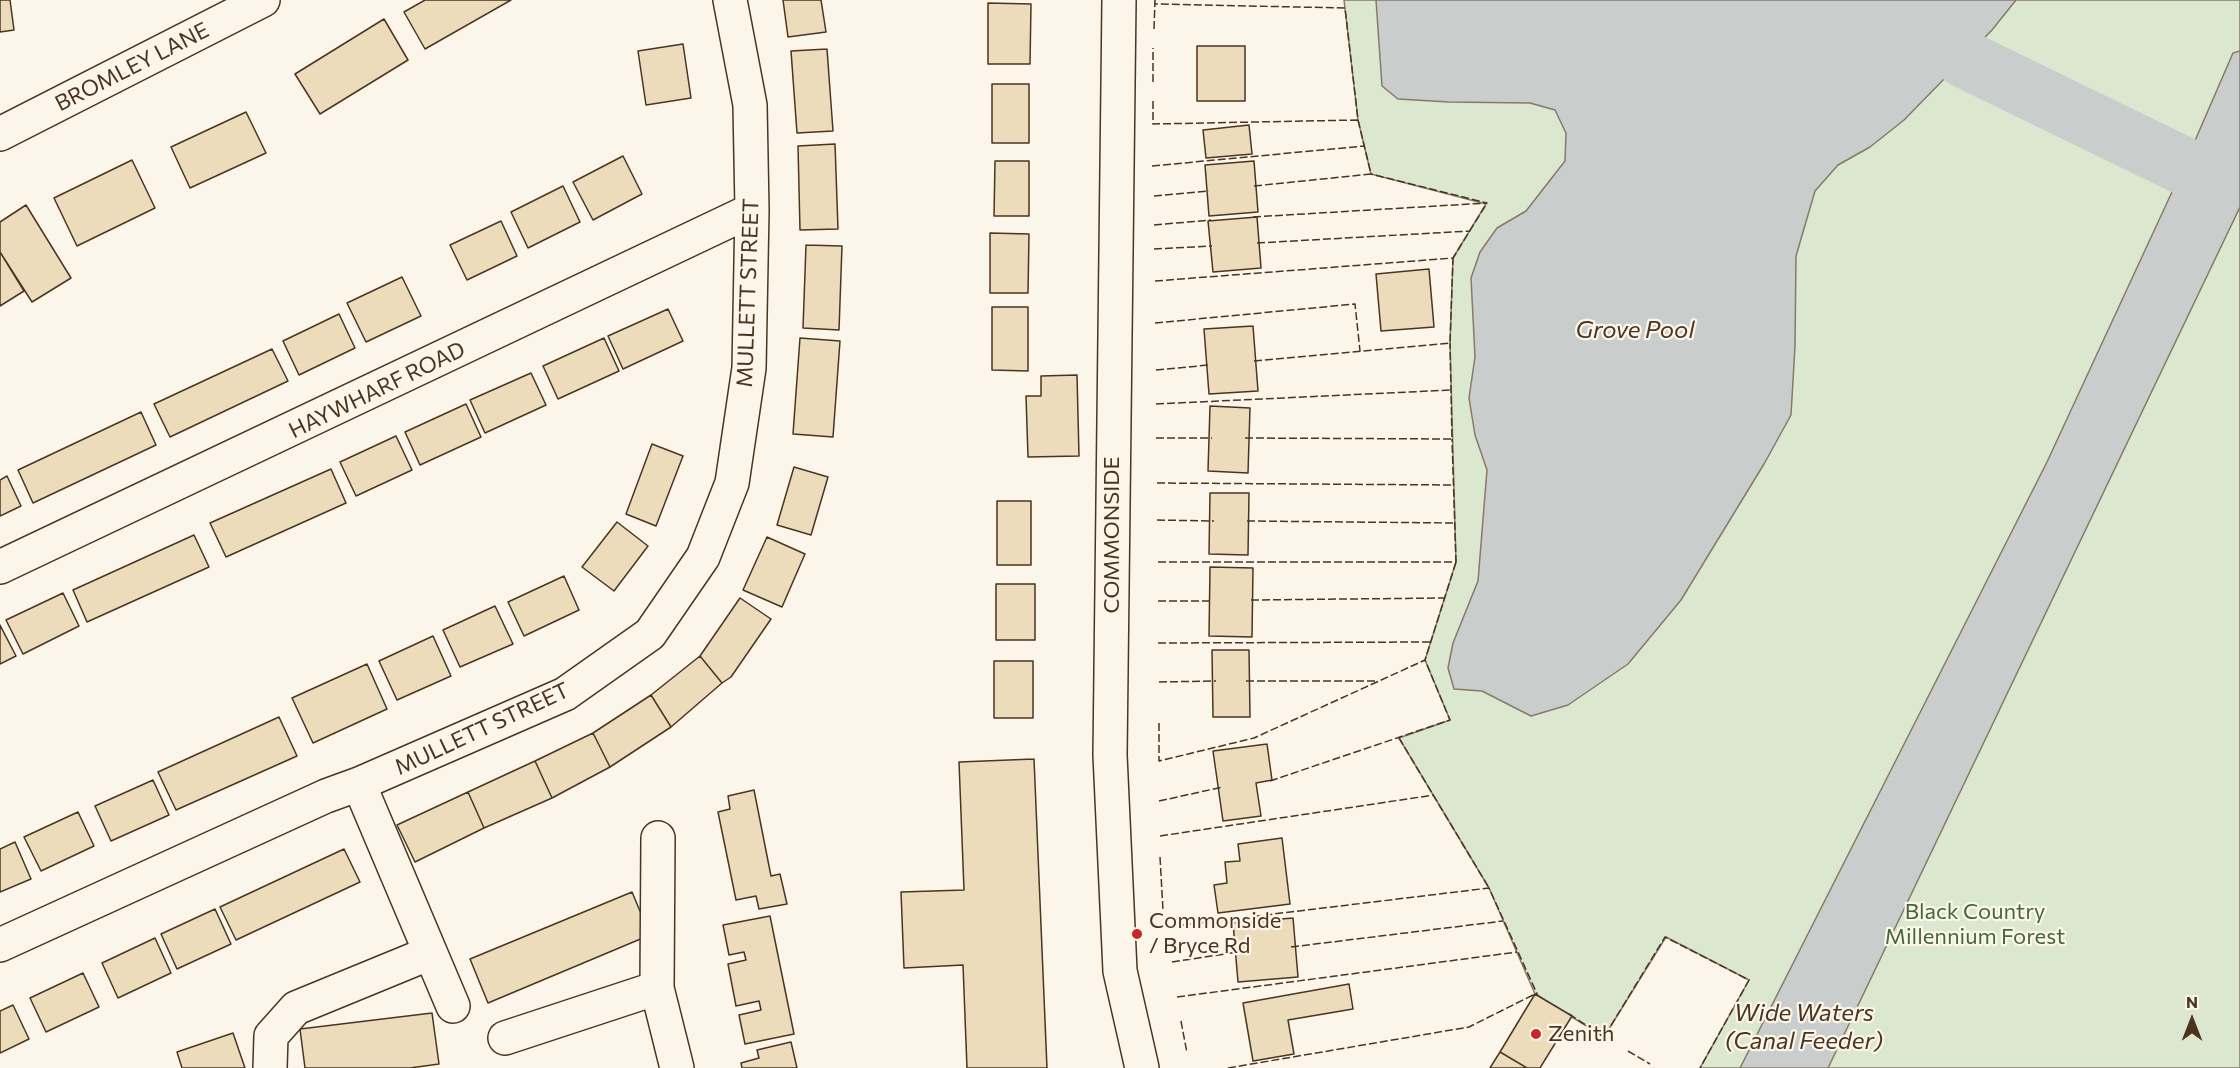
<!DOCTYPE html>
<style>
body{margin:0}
#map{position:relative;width:2240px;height:1068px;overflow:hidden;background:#fbf6e9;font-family:Commissioner,sans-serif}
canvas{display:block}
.north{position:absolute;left:2162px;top:990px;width:60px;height:60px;-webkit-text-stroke:4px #fbf6e9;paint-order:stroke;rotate:0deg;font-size:16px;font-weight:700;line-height:24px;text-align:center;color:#4a3520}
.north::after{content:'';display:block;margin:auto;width:21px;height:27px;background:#4a3520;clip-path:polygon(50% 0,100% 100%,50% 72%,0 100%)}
</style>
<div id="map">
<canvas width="2240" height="1068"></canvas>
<div class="north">N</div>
</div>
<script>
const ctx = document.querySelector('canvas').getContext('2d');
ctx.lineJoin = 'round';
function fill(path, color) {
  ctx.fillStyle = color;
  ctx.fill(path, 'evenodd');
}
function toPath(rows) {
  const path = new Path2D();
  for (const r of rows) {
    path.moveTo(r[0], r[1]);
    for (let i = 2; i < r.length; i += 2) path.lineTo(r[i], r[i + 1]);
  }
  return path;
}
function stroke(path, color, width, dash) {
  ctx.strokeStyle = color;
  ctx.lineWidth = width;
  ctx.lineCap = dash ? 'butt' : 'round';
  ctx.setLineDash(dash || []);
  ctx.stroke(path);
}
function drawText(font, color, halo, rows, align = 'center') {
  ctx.font = font + ' Commissioner,sans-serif';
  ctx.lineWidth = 4.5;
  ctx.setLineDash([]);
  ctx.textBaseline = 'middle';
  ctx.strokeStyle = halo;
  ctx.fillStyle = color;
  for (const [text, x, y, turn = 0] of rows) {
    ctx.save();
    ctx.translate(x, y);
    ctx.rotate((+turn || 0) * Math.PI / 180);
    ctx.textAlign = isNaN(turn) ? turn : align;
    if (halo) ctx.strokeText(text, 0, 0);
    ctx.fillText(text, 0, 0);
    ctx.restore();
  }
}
const green = toPath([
 [1344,0,2240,0,2240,1068,1700,1068,1749,980,1666,937,1604,1037,1535,994,1489,888,1399,738,1450,720,1425,660,1456,562,1450,343,1453,258,1486,204,1371,174,1358,120,1344,0]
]);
fill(green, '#dce7d0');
stroke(green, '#887966', 1.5);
const water = toPath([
 [1376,0,2016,0,1992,30,1904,120,1870,147,1838,165,1815,191,1796,256,1795,346,1791,415,1764,464,1681,600,1628,664,1568,705,1531,716,1482,691,1454,689,1448,668,1453,643,1478,581,1487,470,1475,435,1469,398,1475,357,1471,278,1480,252,1497,228,1526,211,1565,161,1566,133,1555,110,1530,103,1449,102,1398,99,1382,86,1376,0],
 [2240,51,2240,207,1828,1068,1740,1068,2047,462,2184,166,2233,53,2240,51]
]);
fill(water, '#c9cecd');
stroke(water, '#887966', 1.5);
stroke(toPath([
 [1964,59,2184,166]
]), '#c9cecd', 58);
const building = toPath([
 [0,0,10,0,14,30,0,32,0,0],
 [425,0,511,0,425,49,404,12,425,0],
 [783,0,821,0,826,32,788,37,783,0],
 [988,3,1031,4,1030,64,988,64,988,3],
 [384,19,408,60,320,114,295,74,384,19],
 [683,44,691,98,646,105,638,51,683,44],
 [1197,46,1245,46,1245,101,1197,101,1197,46],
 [827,49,833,131,797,133,791,51,827,49],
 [992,84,1029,84,1029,143,992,143,992,84],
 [246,112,266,153,190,188,171,147,246,112],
 [1249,125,1252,154,1206,158,1203,130,1249,125],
 [835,144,838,229,800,230,798,146,835,144],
 [623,156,642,194,593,220,573,182,623,156],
 [132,160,155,208,77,246,54,198,132,160],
 [995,161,1029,161,1029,216,994,216,995,161],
 [1254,161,1258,212,1209,216,1205,165,1254,161],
 [563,186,580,222,528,248,511,212,563,186],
 [26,205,71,278,32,302,0,252,0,222,26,205],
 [1257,217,1261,268,1213,272,1208,221,1257,217],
 [501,221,517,256,467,280,450,245,501,221],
 [990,233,1029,234,1028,293,990,293,990,233],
 [806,245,842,246,839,330,803,328,806,245],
 [0,252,24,291,0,306,0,252],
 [1429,269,1434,327,1381,331,1376,274,1429,269],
 [402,277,421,316,366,342,347,303,402,277],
 [992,307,1028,307,1028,371,992,370,992,307],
 [668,309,683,341,623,369,608,336,668,309],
 [339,314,355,348,299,375,283,341,339,314],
 [1253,326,1258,391,1209,394,1204,329,1253,326],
 [604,338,619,371,558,399,543,366,604,338],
 [800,338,840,341,833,437,793,434,800,338],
 [272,349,288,381,170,437,154,404,272,349],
 [531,373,546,405,485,433,470,400,531,373],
 [1077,375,1079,456,1028,457,1026,396,1041,396,1041,376,1077,375],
 [466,404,481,437,420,465,405,432,466,404],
 [1210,406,1250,408,1248,473,1208,471,1210,406],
 [141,412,156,445,33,503,18,470,141,412],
 [396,436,412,470,356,496,340,462,396,436],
 [652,444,683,456,656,526,626,514,652,444],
 [794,467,828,477,811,535,777,525,794,467],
 [331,469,346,503,226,557,210,523,331,469],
 [7,476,21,506,0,516,0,480,7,476],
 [1210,493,1249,493,1248,555,1209,554,1210,493],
 [997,501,1031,501,1031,565,997,565,997,501],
 [617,522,648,546,614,591,582,567,617,522],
 [194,535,209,567,87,622,73,590,194,535],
 [767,537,805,554,782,607,743,590,767,537],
 [1210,567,1253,568,1252,637,1209,636,1210,567],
 [564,576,579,610,524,636,508,602,564,576],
 [996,584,1035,584,1035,640,996,640,996,584],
 [63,593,79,626,23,654,6,620,63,593],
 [740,598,771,619,731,677,722,683,700,656,740,598],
 [495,606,513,644,460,667,443,630,495,606],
 [0,625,16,656,0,664,0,625],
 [433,636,451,676,397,700,379,661,433,636],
 [1212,650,1249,650,1250,717,1213,717,1212,650],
 [700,656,722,683,671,727,651,695,700,656],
 [994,661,1033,661,1033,718,994,718,994,661],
 [367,664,387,709,313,743,292,698,367,664],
 [651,695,671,727,610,767,593,733,651,695],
 [279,717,297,756,176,810,158,772,279,717],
 [593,733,610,767,552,798,535,761,593,733],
 [1267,744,1272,780,1256,783,1261,816,1223,821,1213,751,1267,744],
 [1034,759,1047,1068,967,1068,963,965,904,968,901,892,964,890,959,762,1034,759],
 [535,761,552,798,484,828,468,792,535,761],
 [153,780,169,815,111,841,95,806,153,780],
 [754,790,771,876,780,874,787,904,759,909,756,896,736,900,718,812,730,809,728,796,754,790],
 [468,792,484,828,415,862,397,825,468,792],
 [78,812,94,846,41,871,24,837,78,812],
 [1282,838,1290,904,1218,913,1214,885,1227,883,1225,862,1240,861,1238,844,1282,838],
 [15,842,31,879,0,892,0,849,15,842],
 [344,849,360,882,236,940,220,907,344,849],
 [632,892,650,935,488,1003,470,959,632,892],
 [215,909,231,944,177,969,161,934,215,909],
 [770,916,794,1034,745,1044,739,1015,761,1010,759,1001,736,1006,728,964,746,960,744,952,729,955,723,925,770,916],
 [1293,918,1298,977,1238,982,1233,923,1293,918],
 [155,938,171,973,118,998,102,963,155,938],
 [83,973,99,1007,46,1032,30,998,83,973],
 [1349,984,1353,1009,1288,1020,1294,1054,1253,1061,1243,1003,1349,984],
 [1535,994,1572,1016,1540,1068,1527,1068,1500,1052,1535,994],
 [13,1005,29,1039,0,1053,0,1011,13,1005],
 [432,1013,439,1064,410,1068,305,1068,300,1029,432,1013],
 [233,1033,245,1068,182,1068,177,1052,233,1033],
 [791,1042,797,1068,742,1068,741,1063,759,1058,757,1050,791,1042],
 [1500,1052,1527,1068,1490,1068,1500,1052]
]);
fill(building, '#ecdcbc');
stroke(building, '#4a3520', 1.5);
const minor = toPath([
 [0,134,263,0],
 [0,567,752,210],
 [359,784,453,1006],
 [658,838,657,988,677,1068],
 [0,945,326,796,359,784,565,694,650,634,703,557,732,483,749,368,752,210,750,105,730,0],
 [505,1038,657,988],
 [270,1068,271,1036,296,1008,430,953]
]);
const major = toPath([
 [1119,0,1110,755,1120,971,1142,1068]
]);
stroke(minor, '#4a3520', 36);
stroke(major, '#4a3520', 36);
stroke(minor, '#fbf6e9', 33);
stroke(major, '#fbf6e9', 33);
stroke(toPath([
 [1154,29,1155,0],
 [1153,82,1153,48],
 [1153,101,1153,124,1358,120,1345,8,1155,4],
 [1152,166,1364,146],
 [1254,186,1371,174,1358,120],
 [1154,196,1209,191],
 [1253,217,1487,203,1371,174],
 [1154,225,1211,220],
 [1257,243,1470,231],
 [1154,249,1212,246],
 [1155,281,1453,258,1487,203],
 [1155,323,1355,304,1360,351],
 [1254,361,1450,343,1453,258],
 [1156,370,1209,365],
 [1156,404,1451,390],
 [1156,438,1212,438],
 [1245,438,1452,439,1450,343],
 [1157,483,1454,485],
 [1157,520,1214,521],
 [1247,521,1455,523],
 [1158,562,1456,562,1452,439],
 [1251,600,1444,598],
 [1158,601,1212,601],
 [1158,643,1431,642],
 [1246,681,1378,681],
 [1159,682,1216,681],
 [1159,723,1159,761,1254,738,1425,660,1456,562],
 [1399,738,1489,888],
 [1270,781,1450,720,1425,660],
 [1159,801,1223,787],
 [1160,836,1434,795],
 [1160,857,1163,910],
 [1166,927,1489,888,1538,996],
 [1291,947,1503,921],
 [1172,962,1238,952],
 [1177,997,1517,952],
 [1569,1014,1604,1037,1665,937,1749,980,1700,1068],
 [1181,1021,1187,1053],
 [1628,1051,1650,1064],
 [1228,1068,1469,1027,1535,994,1533,996]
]), '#4a3520', 1.5, [8, 3]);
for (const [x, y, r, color] of [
 [1137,934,6,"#c62828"],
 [1536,1034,6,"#c62828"]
]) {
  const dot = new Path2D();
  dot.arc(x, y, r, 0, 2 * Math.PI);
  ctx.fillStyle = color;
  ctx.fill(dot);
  stroke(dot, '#fbf6e9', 2);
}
drawText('22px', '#4a3520', '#fbf6e9', [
 ["BROMLEY LANE",132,67,-27],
 ["MULLETT STREET",748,293,-88],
 ["HAYWHARF ROAD",377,390,-26],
 ["COMMONSIDE",1112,535,-90],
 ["MULLETT STREET",482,729,-25]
]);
drawText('22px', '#436837', '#fbf6e9', [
 ["Black Country",1975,912],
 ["Millennium Forest",1975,937]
]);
drawText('22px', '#4a3520', '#fbf6e9', [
 ["Commonside",1149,921],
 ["/ Bryce Rd",1149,946],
 ["Zenith",1548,1034]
], 'left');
drawText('italic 24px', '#4a3520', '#fbf6e9', [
 ["Grove Pool",1635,330],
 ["Wide Waters",1804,1013],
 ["(Canal Feeder)",1804,1041]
]);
</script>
